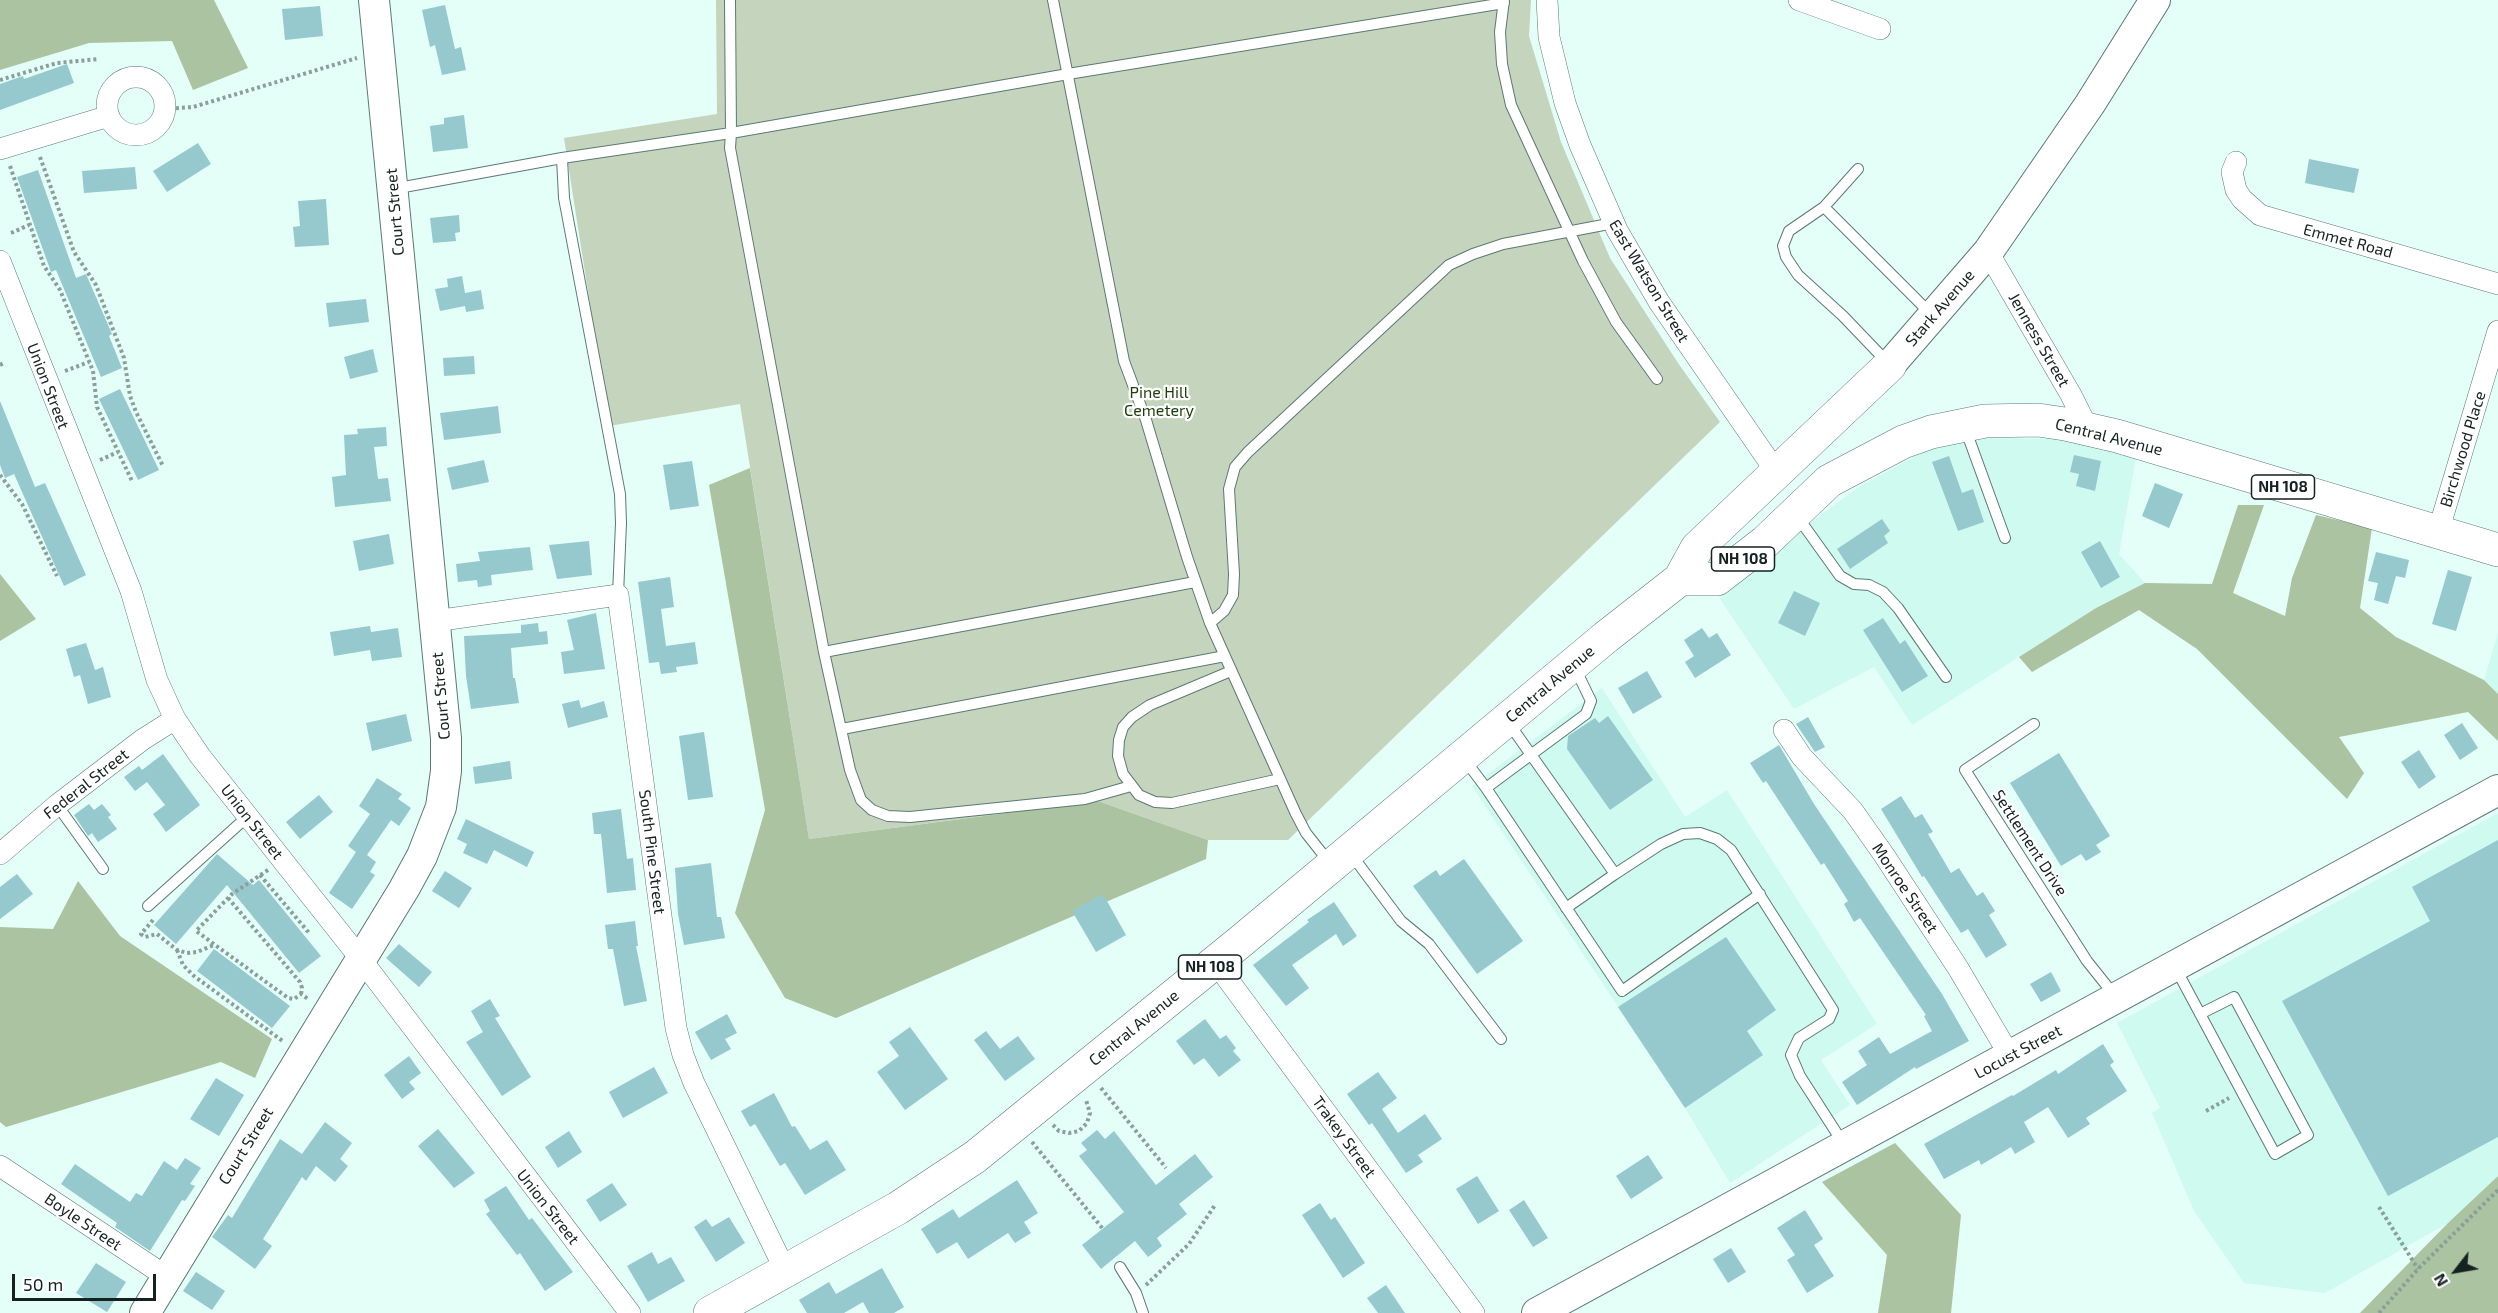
<!DOCTYPE html>
<style>
body{margin:0}
#map{position:relative;width:2498px;height:1313px;overflow:hidden;background:#e4fef8;font-family:"Exo 2",sans-serif}
canvas{display:block}
.north{position:absolute;left:2426px;top:1241px;width:60px;height:60px;-webkit-text-stroke:4px #fff;paint-order:stroke;rotate:239deg;font-size:16px;font-weight:700;line-height:24px;text-align:center;color:#162220}
.north::after{content:'';display:block;margin:auto;width:21px;height:27px;background:#162220;clip-path:polygon(50% 0,100% 100%,50% 72%,0 100%)}
.scale{position:absolute;left:12px;top:1274px;width:144px;height:27px;box-sizing:border-box;border:3px solid #162220;border-top:0;padding-left:8px;font-size:18px;line-height:21px;white-space:nowrap;color:#162220;-webkit-text-stroke:4px #fff;paint-order:stroke}
</style>
<div id="map">
<canvas width="2498" height="1313"></canvas>
<div class="north">N</div>
<div class="scale">50 m</div>
</div>
<script>
const ctx = document.querySelector('canvas').getContext('2d');
ctx.lineJoin = 'round';
function fill(path, color) {
  ctx.fillStyle = color;
  ctx.fill(path, 'evenodd');
}
function toPath(rows) {
  const path = new Path2D();
  for (const r of rows) {
    if (r.length === 3) {
      path.moveTo(r[0] + r[2], r[1]);
      path.arc(r[0], r[1], r[2], 0, 2 * Math.PI);
      continue;
    }
    path.moveTo(r[0], r[1]);
    for (let i = 2; i < r.length; i += 2) path.lineTo(r[i], r[i + 1]);
  }
  return path;
}
function stroke(path, color, width, dash) {
  ctx.strokeStyle = color;
  ctx.lineWidth = width;
  ctx.lineCap = dash ? 'butt' : 'round';
  ctx.setLineDash(dash || []);
  ctx.stroke(path);
}
function drawText(font, color, halo, rows, align = 'center') {
  ctx.font = font + ' "Exo 2",sans-serif';
  ctx.lineWidth = 4.5;
  ctx.setLineDash([]);
  ctx.textBaseline = 'middle';
  ctx.strokeStyle = halo;
  ctx.fillStyle = color;
  for (const [text, x, y, turn = 0] of rows) {
    ctx.save();
    ctx.translate(x, y);
    ctx.rotate((+turn || 0) * Math.PI / 180);
    ctx.textAlign = isNaN(turn) ? turn : align;
    if (halo) ctx.strokeText(text, 0, 0);
    ctx.fillText(text, 0, 0);
    ctx.restore();
  }
}
fill(toPath([
 [1979,438,2061,439,2136,458,2119,554,2145,583,2096,608,1912,725,1874,667,1794,709,1720,599,1737,577,1856,489,1922,452],
 [2498,632,2498,694,2484,680],
 [1602,688,1685,817,1727,790,1877,1024,1821,1060,1850,1105,1730,1183,1685,1108,1472,786],
 [2498,813,2498,1176,2448,1223,2325,1293,2244,1283,2194,1211,2152,1113,2160,1108,2117,1023]
]), '#cffaf0');
fill(toPath([
 [716,0,1531,0,1529,36,1561,142,1610,258,1678,363,1720,422,1288,840,1208,840,1098,801,809,839,740,404,609,426,564,138,717,114]
]), '#c5d5bd');
fill(toPath([
 [0,0,214,0,248,68,193,90,172,41,89,43,0,70],
 [750,468,809,839,1098,801,1208,840,1206,859,836,1018,785,998,735,913,765,810,709,485],
 [2238,505,2264,505,2233,593,2285,616,2292,578,2316,515,2372,528,2360,608,2396,637,2484,680,2498,694,2498,741,2468,712,2339,737,2364,773,2347,799,2197,649,2139,610,2032,672,2019,657,2096,608,2145,583,2212,584],
 [0,574,36,619,0,641],
 [78,881,120,936,272,1039,255,1078,221,1062,6,1127,0,1122,0,927,53,929],
 [1895,1143,1961,1215,1951,1313,1878,1313,1887,1255,1822,1182],
 [2498,1176,2498,1313,2360,1313,2448,1223]
]), '#abc3a0');
fill(toPath([
 [445,5,455,49,461,47,466,70,442,75,435,45,430,47,422,10],
 [320,6,323,36,285,40,282,9],
 [67,64,74,83,0,110,0,84,23,76,24,79],
 [464,115,468,148,433,152,430,126,444,124,444,118],
 [198,143,211,164,167,192,153,171],
 [2309,159,2359,169,2354,193,2305,183],
 [135,167,137,189,84,193,82,171],
 [38,170,76,278,86,274,112,334,109,336,122,368,101,377,56,270,51,272,17,177],
 [326,199,329,245,295,247,293,227,300,226,298,201],
 [459,215,460,232,455,233,456,241,433,243,430,218],
 [462,276,465,293,481,290,484,309,466,312,465,306,440,311,435,289,448,287,447,279],
 [366,299,369,322,329,327,326,303],
 [373,349,378,372,350,379,344,357],
 [474,356,475,374,444,376,443,358],
 [120,389,159,470,138,480,99,399],
 [0,401,35,487,45,483,86,575,64,586,14,474,5,478,0,465],
 [498,406,501,433,444,440,440,413],
 [386,427,387,446,374,447,378,479,388,478,391,501,335,507,332,477,346,475,344,435,358,434,357,429],
 [2074,455,2101,461,2095,491,2076,486,2079,474,2070,472],
 [1949,456,1962,493,1973,489,1984,522,1958,531,1932,462],
 [484,460,489,482,452,490,447,468],
 [692,461,699,506,670,510,663,465],
 [2155,483,2183,494,2169,528,2142,516],
 [1882,519,1890,531,1884,536,1888,543,1850,569,1837,549],
 [389,534,394,564,359,571,353,541],
 [589,541,592,575,557,579,549,545],
 [2100,541,2120,577,2101,588,2081,552],
 [530,547,533,570,491,575,492,585,478,587,477,580,458,582,456,564,480,561,478,552],
 [2376,552,2409,560,2405,578,2396,576,2388,604,2374,600,2378,583,2368,581],
 [2448,570,2472,577,2456,631,2432,624],
 [670,577,674,607,661,609,666,646,695,642,698,664,676,667,677,672,661,674,659,662,649,663,638,582],
 [1794,591,1820,603,1805,636,1778,623],
 [596,613,605,669,564,674,561,652,574,650,567,620],
 [1883,618,1900,644,1905,640,1928,676,1902,692,1863,630],
 [538,623,539,632,547,631,548,644,511,648,513,678,515,678,519,703,471,709,466,676,464,636,521,633,521,625],
 [370,626,371,632,398,628,402,657,372,661,370,650,334,656,330,632],
 [1702,628,1709,638,1717,633,1731,655,1695,678,1685,662,1694,656,1684,640],
 [86,643,95,670,103,667,111,697,88,704,80,675,74,677,66,649],
 [1647,671,1662,697,1633,714,1618,688],
 [579,700,581,708,604,701,608,717,568,728,562,704],
 [406,714,412,741,372,751,366,723],
 [1608,716,1653,780,1610,810,1567,749,1568,736,1595,718,1599,723],
 [1808,717,1825,747,1815,752,1796,724],
 [2462,723,2478,748,2460,760,2444,735],
 [704,732,713,797,688,800,679,736],
 [1779,745,1814,804,1942,994,1969,1041,1916,1069,1915,1067,1857,1105,1842,1082,1867,1065,1858,1051,1879,1037,1890,1054,1932,1031,1924,1016,1926,1015,1860,918,1854,922,1844,904,1848,901,1824,863,1821,865,1766,781,1763,783,1750,763],
 [2419,750,2436,777,2419,789,2401,762],
 [2059,753,2110,836,2096,845,2101,852,2086,861,2081,854,2061,866,2010,783],
 [163,754,200,805,166,832,153,814,165,805,147,782,135,791,124,777,139,766,142,770],
 [510,761,512,779,475,784,473,767],
 [377,778,402,794,398,799,411,808,399,826,391,820,367,855,376,862,370,872,375,875,352,909,329,893,356,852,348,846,370,814,359,806],
 [319,795,333,812,300,839,286,822],
 [1901,796,1915,818,1922,814,1933,832,1928,834,1951,873,1959,868,1977,896,1983,892,1995,911,1989,915,2007,945,1986,958,1968,929,1961,933,1924,876,1922,877,1881,809],
 [89,804,94,810,102,804,111,815,108,817,117,829,98,842,92,833,88,836,74,815],
 [621,809,627,859,633,858,636,890,607,893,601,834,594,834,592,813],
 [466,819,534,852,527,867,494,850,487,864,463,853,467,844,457,839],
 [2498,840,2498,1137,2388,1196,2282,1001,2430,921,2412,887],
 [217,854,253,885,259,880,321,956,299,973,227,885,176,944,154,925],
 [1464,859,1523,941,1477,974,1413,886,1436,870,1440,876],
 [711,863,717,917,721,917,725,938,684,945,678,914,675,868],
 [445,871,472,888,459,908,432,891],
 [17,874,33,894,0,919,0,887],
 [1103,894,1126,935,1096,952,1072,911],
 [1334,902,1357,936,1343,946,1336,934,1292,965,1309,988,1286,1006,1253,965,1309,922,1307,920],
 [635,921,638,946,636,946,647,1001,624,1006,613,949,608,949,605,925],
 [1726,937,1776,1010,1747,1031,1763,1055,1685,1108,1618,1007],
 [399,944,432,972,419,987,386,958],
 [214,949,290,1006,272,1028,197,971],
 [2051,972,2061,991,2041,1002,2030,984],
 [490,999,500,1016,495,1018,531,1077,502,1096,466,1042,483,1032,471,1011],
 [727,1014,737,1033,725,1039,731,1049,711,1060,695,1032],
 [1205,1019,1220,1039,1226,1035,1236,1048,1233,1051,1241,1060,1219,1077,1204,1058,1194,1065,1176,1041],
 [910,1027,948,1079,905,1110,877,1072,899,1056,889,1042],
 [986,1031,1000,1049,1018,1036,1035,1059,1005,1081,974,1040],
 [2103,1044,2114,1062,2110,1065,2127,1091,2086,1118,2090,1124,2068,1138,2048,1107,2024,1122,2035,1142,2015,1154,2011,1147,1981,1165,1979,1160,1944,1179,1924,1144,2012,1095,2013,1096,2056,1070,2058,1074],
 [409,1056,421,1073,409,1082,415,1089,402,1099,384,1075],
 [654,1067,668,1093,623,1118,609,1092],
 [1378,1072,1397,1098,1382,1109,1398,1133,1425,1114,1442,1139,1418,1155,1423,1162,1406,1173,1372,1123,1369,1125,1347,1094],
 [216,1078,244,1095,219,1136,190,1119],
 [774,1093,792,1127,795,1126,810,1150,827,1140,846,1170,805,1195,785,1163,780,1166,755,1124,750,1127,741,1111],
 [325,1122,352,1143,340,1159,348,1166,335,1182,316,1166,306,1181,302,1177,263,1239,272,1246,255,1269,212,1237,228,1215,232,1218,280,1139,302,1154],
 [438,1129,475,1173,454,1188,418,1146],
 [1097,1130,1105,1139,1114,1131,1156,1185,1195,1154,1213,1177,1179,1204,1187,1214,1157,1238,1162,1246,1148,1257,1135,1241,1101,1269,1082,1245,1124,1212,1079,1156,1087,1150,1081,1143],
 [569,1131,582,1152,558,1168,545,1147],
 [1648,1155,1663,1178,1631,1199,1616,1176],
 [185,1158,201,1168,190,1184,195,1186,185,1201,182,1200,150,1251,115,1227,117,1223,61,1184,75,1164,130,1202,136,1193,142,1196,164,1161,177,1170],
 [1477,1176,1499,1211,1478,1224,1456,1189],
 [1017,1180,1038,1213,1024,1222,1031,1233,1015,1243,1008,1233,968,1259,957,1242,937,1254,921,1229,953,1209,959,1218],
 [612,1183,627,1205,600,1222,586,1200],
 [506,1186,529,1220,532,1218,573,1272,545,1291,520,1253,517,1255,486,1214,490,1211,484,1200],
 [1524,1200,1548,1238,1533,1247,1509,1210],
 [1320,1203,1331,1220,1335,1217,1365,1263,1343,1278,1302,1215],
 [1805,1210,1823,1239,1814,1245,1834,1276,1807,1293,1787,1260,1795,1255,1777,1228],
 [729,1217,745,1243,716,1262,694,1227,706,1219,712,1227],
 [1731,1248,1746,1272,1728,1283,1713,1259],
 [652,1252,658,1264,671,1257,685,1281,648,1302,627,1266],
 [96,1263,126,1282,107,1312,76,1293],
 [882,1268,904,1307,894,1313,869,1313,863,1302,844,1313,807,1313,799,1300,829,1282,836,1294],
 [196,1272,225,1291,212,1310,183,1291],
 [1386,1285,1405,1313,1378,1313,1367,1298]
]), '#95c9cd');
const lane = toPath([
 [730,0,731,133,1068,74,1504,3],
 [1053,0,1124,361,1146,420,1187,557,1210,623,1296,814,1306,833,1329,862],
 [1504,0,1500,32,1502,64,1511,105,1583,261,1616,322,1657,379],
 [562,158,731,133,730,148,824,652,850,770,861,800,872,810,888,816,910,817,1085,799,1131,786],
 [1858,169,1824,207,1932,315],
 [393,189,562,158,564,198,620,494,621,523,618,595],
 [1824,207,1789,231,1783,246,1786,257,1798,275,1843,316,1888,363],
 [1965,428,2005,538],
 [1797,516,1840,576,1854,584,1869,585,1883,592,1898,608,1946,677],
 [1210,623,1224,611,1233,595,1234,574,1229,489,1235,467,1248,452,1449,265,1473,254,1503,244,1614,223],
 [824,652,1195,582],
 [1231,671,1150,705,1132,717,1123,727,1119,740,1118,756,1123,774,1139,795,1155,802,1172,803,1280,779],
 [1508,722,1615,874,1661,844,1683,834,1700,833,1717,839,1731,850,1833,1010,1829,1019,1799,1038,1791,1055,1800,1076,1843,1143],
 [2034,724,1965,770,2087,961,2115,996],
 [842,729,1225,656],
 [1465,760,1486,788,1586,714,1591,701,1575,668],
 [1486,788,1622,991,1760,894],
 [57,805,103,869],
 [1351,854,1401,921,1429,944,1501,1039],
 [148,906,247,817],
 [1566,908,1615,874],
 [2175,967,2275,1154,2308,1135,2234,997,2200,1014],
 [1120,1267,1136,1293,1143,1313]
]);
const street = toPath([
 [1547,0,1549,37,1565,103,1580,145,1617,230,1659,302,1777,473],
 [1799,0,1880,29],
 [136,106,29],
 [0,149,109,116],
 [2236,162,2232,172,2236,190,2242,199,2260,215,2498,284],
 [1988,252,2071,395,2088,429],
 [0,261,131,591,157,680,175,719,200,756,360,958,630,1313],
 [2438,532,2498,331],
 [435,621,618,595,676,1028,683,1055,694,1083,785,1270],
 [1784,730,1802,757,1853,811,1884,855,1958,968,2010,1056],
 [0,854,57,805,142,740,175,719],
 [1215,962,1474,1313],
 [0,1166,167,1277]
]);
const secondary = toPath([
 [1890,365,1988,252,2090,104,2155,0],
 [145,1313,404,889,422,856,441,807,446,771,446,738,374,0],
 [1537,1313,2498,790]
]);
const primary = toPath([
 [1680,579,1697,548,1890,365],
 [710,1313,898,1208,975,1157,1240,942,1606,637,1680,579,1717,579,1765,542,1829,481,1903,442,1931,432,1985,421,2038,420,2065,424,2117,436,2498,550]
]);
stroke(lane, '#5b7973', 12);
stroke(street, '#5b7973', 22);
stroke(secondary, '#5b7973', 32);
stroke(primary, '#5b7973', 34);
stroke(toPath([
 [0,80,57,63,99,59],
 [164,109,193,107,357,58],
 [40,157,74,252,96,285,124,358,130,396,136,412,163,466],
 [10,166,44,266,60,290,93,371,97,407,132,481],
 [11,233,29,225],
 [0,365,4,363],
 [65,371,89,362],
 [100,460,118,452],
 [0,475,22,504,57,576],
 [268,870,232,894,196,931,288,998,294,999,301,994,308,999],
 [260,875,310,934],
 [228,898,300,982,302,988,301,994],
 [153,920,141,934,145,937,157,934,177,950,187,953,197,952,214,945],
 [177,950,183,965,194,976,284,1042],
 [1101,1088,1166,1168],
 [2206,1111,2229,1098],
 [1053,1125,1059,1131,1069,1133,1079,1131,1087,1123,1090,1113,1086,1100],
 [1032,1142,1103,1229],
 [2379,1207,2418,1269],
 [1146,1285,1189,1244,1215,1205],
 [2379,1313,2418,1269,2498,1190]
]), '#8a9e9a', 4, [3, 3]);
stroke(lane, '#fff', 10);
stroke(street, '#fff', 21);
stroke(secondary, '#fff', 30);
stroke(primary, '#fff', 33);
for (const [x, y, w] of [
 [2283,487,63],
 [1743,559,63],
 [1210,967,63]
]) {
  const box = new Path2D();
  box.roundRect(x - w / 2, y - 12, w, 24, 4.5);
  ctx.fillStyle = '#fff';
  ctx.fill(box);
  stroke(box, '#162220', 1.5);
}
drawText('bold 15px', '#162220', null, [
 ["NH 108",2283,487],
 ["NH 108",1743,559],
 ["NH 108",1210,967]
]);
drawText('16px', '#162220', '#fff', [
 ["Court Street",395,212,-95],
 ["Emmet Road",2348,241,15],
 ["East Watson Street",1649,281,59],
 ["Stark Avenue",1940,308,-49],
 ["Jenness Street",2039,340,60],
 ["Union Street",48,386,69],
 ["Central Avenue",2109,437,14],
 ["Birchwood Place",2463,449,-73],
 ["Central Avenue",1550,684,-40],
 ["Court Street",441,696,-95],
 ["Federal Street",86,784,-38],
 ["Union Street",252,822,52],
 ["Settlement Drive",2030,843,57],
 ["South Pine Street",652,852,83],
 ["Monroe Street",1905,888,56],
 ["Central Avenue",1134,1028,-39],
 ["Locust Street",2018,1052,-28],
 ["Trakey Street",1344,1137,54],
 ["Court Street",246,1146,-58],
 ["Union Street",548,1207,52],
 ["Boyle Street",83,1222,34]
]);
drawText('16px', '#1d3c0a', '#fff', [
 ["Pine Hill",1159,393],
 ["Cemetery",1159,411]
]);
</script>
